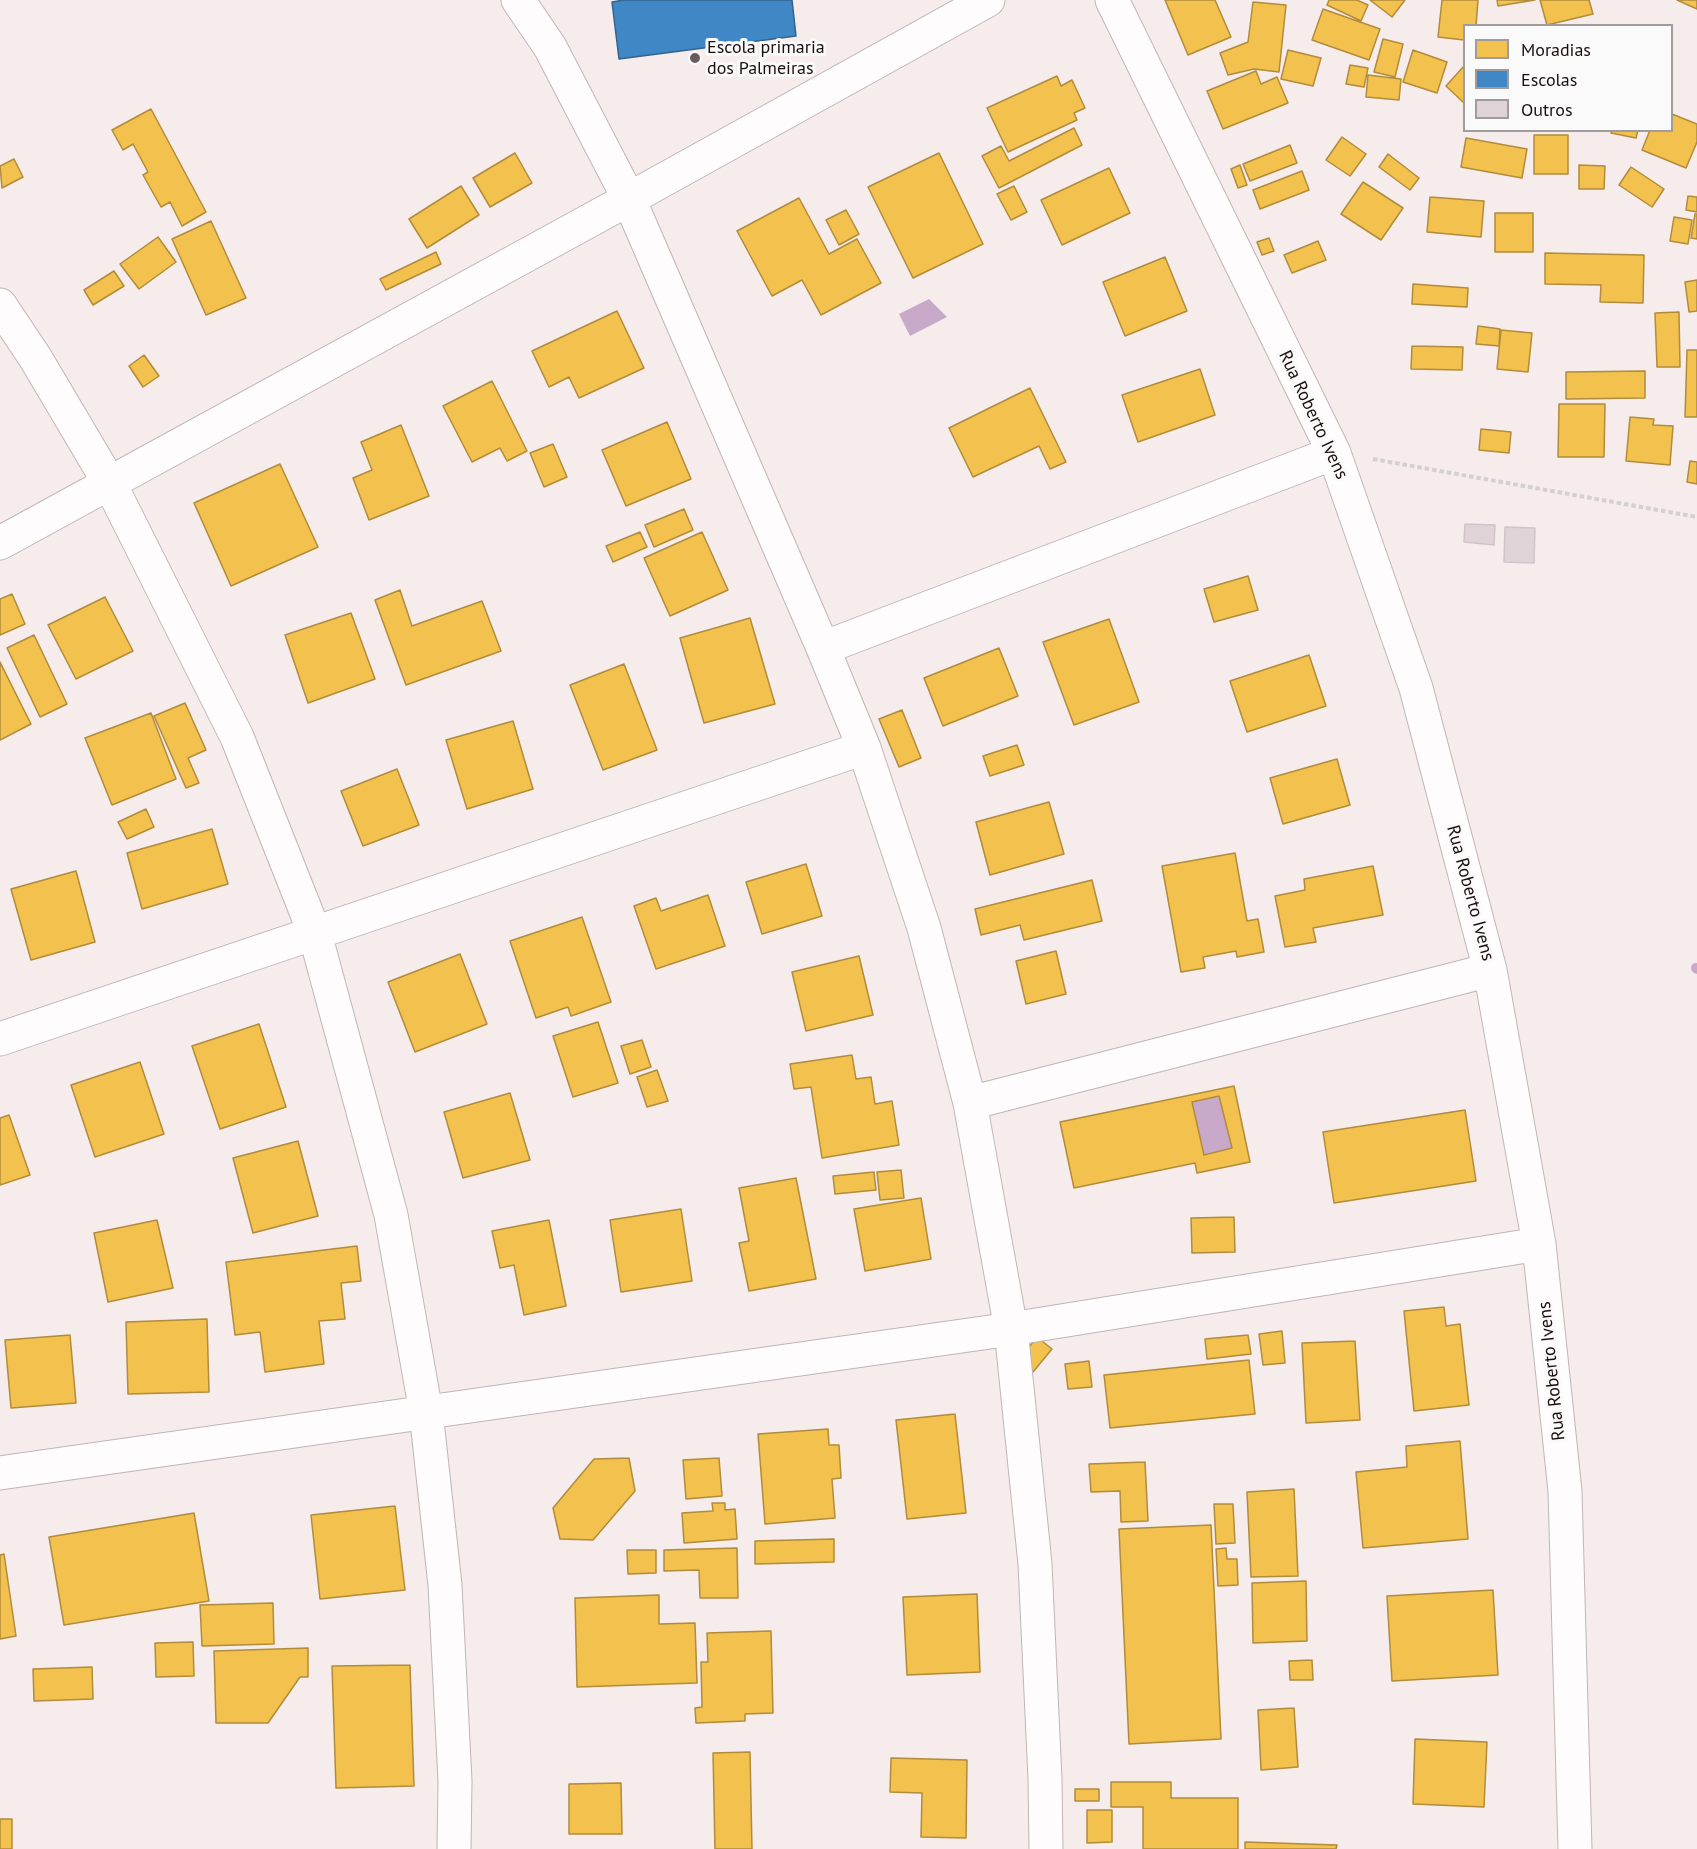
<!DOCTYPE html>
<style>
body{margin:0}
#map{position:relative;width:1697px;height:1849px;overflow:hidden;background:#f6ecec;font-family:"PT Sans",sans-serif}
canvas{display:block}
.legend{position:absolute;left:1463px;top:24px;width:210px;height:108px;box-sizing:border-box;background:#fafafa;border:2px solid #a19c9c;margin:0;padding:8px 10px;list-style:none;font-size:18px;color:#1c0e0e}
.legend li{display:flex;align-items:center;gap:12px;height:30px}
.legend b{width:30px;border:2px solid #a19c9c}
</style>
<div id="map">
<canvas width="1697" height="1849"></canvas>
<ul class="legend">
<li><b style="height:16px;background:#f2c14e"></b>Moradias</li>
<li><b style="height:16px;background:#3f88c5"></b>Escolas</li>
<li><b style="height:16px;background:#dfd3d7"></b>Outros</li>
</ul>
</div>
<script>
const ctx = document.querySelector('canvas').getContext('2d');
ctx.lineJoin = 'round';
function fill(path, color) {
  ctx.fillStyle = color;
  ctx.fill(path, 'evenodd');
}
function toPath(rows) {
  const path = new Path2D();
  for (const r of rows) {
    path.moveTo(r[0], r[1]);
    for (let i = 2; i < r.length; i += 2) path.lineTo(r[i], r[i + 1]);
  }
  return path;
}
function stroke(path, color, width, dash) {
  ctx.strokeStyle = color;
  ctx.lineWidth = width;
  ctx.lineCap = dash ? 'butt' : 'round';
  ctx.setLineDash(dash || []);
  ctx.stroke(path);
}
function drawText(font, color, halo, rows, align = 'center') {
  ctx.font = font + ' "PT Sans",sans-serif';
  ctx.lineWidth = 6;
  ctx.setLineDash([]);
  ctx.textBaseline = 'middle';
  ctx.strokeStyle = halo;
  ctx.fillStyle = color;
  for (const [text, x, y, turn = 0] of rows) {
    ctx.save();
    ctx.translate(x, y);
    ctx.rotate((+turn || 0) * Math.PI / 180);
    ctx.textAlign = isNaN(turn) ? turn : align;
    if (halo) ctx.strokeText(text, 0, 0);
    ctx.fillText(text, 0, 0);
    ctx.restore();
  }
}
fill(toPath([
 [929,299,947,317,910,336,899,314],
 [1219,1096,1232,1148,1204,1155,1192,1102]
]), '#c8a9ca');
const homes = toPath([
 [1165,0,1215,0,1231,37,1188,55,1165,0],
 [1329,0,1357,0,1368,5,1361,21,1327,5,1329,0],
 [1370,0,1405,0,1392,17,1370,0],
 [1442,0,1478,0,1476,26,1464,26,1464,40,1438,37,1442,0],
 [1497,0,1535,0,1498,6,1497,0],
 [1540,0,1589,0,1593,14,1547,25,1540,0],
 [1677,0,1697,0,1697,9,1677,0],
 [1253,2,1286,5,1279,72,1254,69,1228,75,1220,53,1248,42,1253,2],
 [1323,9,1380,29,1369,60,1312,40,1323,9],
 [1383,39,1403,44,1395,77,1374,72,1383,39],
 [1288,50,1321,58,1313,86,1281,79,1288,50],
 [1413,50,1447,62,1437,93,1403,82,1413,50],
 [1350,65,1368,68,1364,87,1346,84,1350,65],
 [1464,66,1464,103,1446,86,1464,66],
 [1256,71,1261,84,1277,77,1288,103,1223,129,1207,91,1256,71],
 [1368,75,1401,79,1399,100,1366,97,1368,75],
 [1057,76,1061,86,1072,80,1085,108,1074,113,1077,120,1008,152,987,108,1057,76],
 [151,109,206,212,182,226,170,202,161,207,143,175,148,172,133,144,123,150,112,130,151,109],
 [1672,114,1697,124,1697,142,1686,168,1642,150,1650,130,1672,130,1672,114],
 [1074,128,1082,145,999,188,982,156,1001,146,1009,161,1074,128],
 [1612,130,1638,130,1636,138,1611,133,1612,130],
 [1534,135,1568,135,1568,174,1534,174,1534,135],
 [1342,137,1366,154,1350,176,1326,160,1342,137],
 [1466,138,1527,149,1522,178,1461,167,1466,138],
 [1290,145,1297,163,1250,181,1243,164,1290,145],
 [515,153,532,183,490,207,473,178,515,153],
 [939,153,983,244,913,278,868,187,939,153],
 [1388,154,1419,178,1410,190,1379,167,1388,154],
 [14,159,23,177,2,188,0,166,14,159],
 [1240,165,1247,185,1238,188,1231,169,1240,165],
 [1579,165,1605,166,1604,189,1579,189,1579,165],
 [1631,167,1664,189,1652,207,1619,185,1631,167],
 [1109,168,1130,213,1062,245,1041,200,1109,168],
 [1302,171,1309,190,1260,209,1253,190,1302,171],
 [1363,182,1403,208,1381,240,1341,214,1363,182],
 [461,186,479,215,427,248,409,219,461,186],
 [1014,186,1027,212,1011,220,997,194,1014,186],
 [1688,196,1697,197,1697,212,1686,210,1688,196],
 [1430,197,1484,201,1481,237,1427,232,1430,197],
 [799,198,829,254,857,239,881,283,821,315,802,280,772,296,737,231,799,198],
 [846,210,859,234,839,245,826,220,846,210],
 [1495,213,1533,213,1533,252,1495,252,1495,213],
 [1695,214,1697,214,1697,239,1691,238,1695,214],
 [1674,217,1692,220,1688,244,1670,241,1674,217],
 [211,221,246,298,206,315,172,239,211,221],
 [158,237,176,262,139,289,120,264,158,237],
 [1269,238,1274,251,1262,255,1257,242,1269,238],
 [1318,241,1326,260,1292,273,1284,255,1318,241],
 [436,252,441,264,386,290,380,279,436,252],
 [1545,253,1644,255,1643,303,1600,302,1601,285,1545,284,1545,253],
 [1165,257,1187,311,1125,336,1103,282,1165,257],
 [114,271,124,286,93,305,84,290,114,271],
 [1697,280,1697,311,1689,312,1685,282,1697,280],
 [1413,284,1468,288,1467,307,1412,304,1413,284],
 [617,311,644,368,579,398,569,377,549,387,532,351,617,311],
 [1679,312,1680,367,1657,367,1655,313,1679,312],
 [1478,326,1500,329,1499,346,1476,344,1478,326],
 [1501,330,1532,333,1528,372,1497,369,1501,330],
 [1412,346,1463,347,1462,370,1411,369,1412,346],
 [1687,350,1697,350,1697,417,1685,417,1687,350],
 [144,355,159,376,143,387,129,366,144,355],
 [1200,369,1215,415,1138,442,1122,395,1200,369],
 [1645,371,1645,398,1566,399,1566,372,1645,371],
 [492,381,527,451,507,461,500,448,472,462,443,406,492,381],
 [1030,388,1066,462,1050,469,1039,446,973,477,949,428,1030,388],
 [1559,404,1605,404,1604,457,1558,457,1559,404],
 [1630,417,1654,419,1653,425,1673,426,1670,465,1626,461,1630,417],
 [667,422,691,479,626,506,602,450,667,422],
 [401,425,429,496,369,520,353,478,372,470,361,442,401,425],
 [1481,429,1511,432,1509,453,1479,450,1481,429],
 [553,444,567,477,544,487,530,453,553,444],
 [1690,461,1697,462,1697,484,1687,482,1690,461],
 [280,464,318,547,231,586,194,503,280,464],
 [684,509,693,530,654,547,645,525,684,509],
 [640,532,647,547,613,562,606,546,640,532],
 [702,532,728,590,670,616,644,558,702,532],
 [1248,576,1258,610,1214,622,1204,589,1248,576],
 [400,590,412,626,482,601,501,651,406,685,375,600,400,590],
 [12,594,25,624,0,635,0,599,12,594],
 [105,597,133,651,76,679,48,625,105,597],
 [351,613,375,679,308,703,285,635,351,613],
 [750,618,775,704,704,723,680,638,750,618],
 [1109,619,1139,702,1074,725,1043,642,1109,619],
 [34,635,67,704,40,717,7,648,34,635],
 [999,648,1018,696,943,726,924,678,999,648],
 [1309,655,1326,706,1247,732,1230,681,1309,655],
 [0,662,31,724,0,740,0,662],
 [624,664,657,750,603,770,570,685,624,664],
 [185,703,206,750,188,758,199,783,186,788,154,716,185,703],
 [902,710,921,758,899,767,879,719,902,710],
 [151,713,176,779,112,805,85,738,151,713],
 [513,721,533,789,467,809,446,740,513,721],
 [1017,745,1024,765,990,776,983,756,1017,745],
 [1337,759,1350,805,1283,824,1270,778,1337,759],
 [397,769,419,825,363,846,341,791,397,769],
 [1049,802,1064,854,990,875,976,822,1049,802],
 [146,809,154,827,127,839,118,822,146,809],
 [212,829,228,884,142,909,127,853,212,829],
 [1235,853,1247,921,1258,919,1264,952,1237,957,1236,951,1203,957,1205,968,1181,972,1162,866,1235,853],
 [806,864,822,916,762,934,746,882,806,864],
 [1373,866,1383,915,1313,928,1316,942,1285,947,1275,896,1305,890,1304,879,1373,866],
 [76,871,95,942,31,960,11,889,76,871],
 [1092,880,1102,921,1024,940,1020,925,981,935,975,909,1092,880],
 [708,895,725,946,656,969,634,906,656,898,661,911,708,895],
 [582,917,611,1002,571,1016,568,1007,536,1018,510,941,582,917],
 [1056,951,1066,994,1026,1004,1016,961,1056,951],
 [460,954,487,1024,415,1052,388,982,460,954],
 [859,956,873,1015,806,1031,792,972,859,956],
 [598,1022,618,1083,573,1097,553,1036,598,1022],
 [259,1024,286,1107,220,1129,192,1046,259,1024],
 [642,1040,651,1067,630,1074,621,1046,642,1040],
 [852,1055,856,1079,871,1077,875,1104,892,1101,899,1145,822,1158,811,1087,794,1089,790,1064,852,1055],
 [140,1062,164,1134,95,1157,71,1085,140,1062],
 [657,1070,668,1101,647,1107,637,1077,657,1070],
 [1234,1086,1250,1162,1197,1173,1195,1163,1074,1188,1060,1122,1234,1086],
 [1219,1096,1232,1148,1204,1155,1192,1102,1219,1096],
 [510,1093,530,1160,463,1178,444,1112,510,1093],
 [1465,1110,1476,1181,1334,1203,1323,1132,1465,1110],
 [9,1115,30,1175,0,1185,0,1118,9,1115],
 [298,1141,318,1216,253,1233,233,1158,298,1141],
 [901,1170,904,1198,880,1200,877,1172,901,1170],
 [874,1172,876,1190,835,1194,833,1176,874,1172],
 [796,1178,816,1279,749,1291,739,1243,749,1241,739,1188,796,1178],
 [921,1198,931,1259,865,1271,854,1209,921,1198],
 [681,1209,692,1281,621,1292,610,1220,681,1209],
 [1234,1217,1235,1252,1192,1253,1191,1218,1234,1217],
 [157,1220,173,1288,108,1302,94,1233,157,1220],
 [549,1220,566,1306,524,1315,514,1265,500,1268,492,1231,549,1220],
 [357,1246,361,1281,341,1283,345,1319,319,1321,324,1364,265,1372,260,1332,235,1335,226,1262,357,1246],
 [1444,1307,1446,1326,1460,1324,1469,1405,1414,1411,1404,1311,1444,1307],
 [207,1319,209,1392,128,1394,126,1322,207,1319],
 [1282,1331,1285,1363,1263,1365,1259,1334,1282,1331],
 [70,1335,76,1403,11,1408,5,1340,70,1335],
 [1248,1335,1251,1354,1207,1359,1205,1339,1248,1335],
 [1037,1337,1052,1349,1033,1372,1018,1361,1037,1337],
 [1355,1341,1360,1420,1306,1423,1302,1343,1355,1341],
 [1249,1360,1255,1414,1110,1428,1104,1375,1249,1360],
 [1089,1361,1092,1387,1068,1389,1065,1364,1089,1361],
 [955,1414,966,1513,907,1519,896,1420,955,1414],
 [828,1429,829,1445,839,1445,841,1478,832,1479,835,1518,765,1524,758,1434,828,1429],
 [1460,1441,1468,1539,1363,1548,1356,1472,1407,1467,1406,1446,1460,1441],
 [629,1458,635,1491,593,1540,560,1539,553,1508,594,1459,629,1458],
 [719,1458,722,1496,686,1499,683,1460,719,1458],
 [1145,1462,1148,1521,1121,1522,1120,1491,1091,1492,1089,1464,1145,1462],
 [1294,1489,1298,1576,1251,1577,1247,1492,1294,1489],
 [712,1503,725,1503,725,1510,735,1509,737,1539,684,1543,682,1513,713,1511,712,1503],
 [1214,1504,1233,1504,1235,1543,1216,1544,1214,1504],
 [395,1506,405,1590,320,1599,311,1515,395,1506],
 [194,1513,209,1601,64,1625,49,1537,194,1513],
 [1211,1525,1221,1739,1129,1744,1119,1529,1211,1525],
 [834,1539,834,1562,755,1564,755,1541,834,1539],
 [737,1548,738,1598,700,1598,699,1570,664,1571,664,1550,737,1548],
 [1226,1548,1227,1559,1237,1559,1238,1585,1218,1586,1216,1549,1226,1548],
 [627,1550,656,1550,656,1573,628,1574,627,1550],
 [4,1554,16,1636,0,1639,0,1555,4,1554],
 [1306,1581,1307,1641,1253,1643,1252,1583,1306,1581],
 [1493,1590,1498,1675,1392,1681,1387,1596,1493,1590],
 [977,1594,980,1672,907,1675,903,1597,977,1594],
 [659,1595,659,1624,695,1623,697,1683,577,1687,575,1598,659,1595],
 [273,1603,274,1644,202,1646,200,1605,273,1603],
 [771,1631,773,1713,745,1714,745,1721,696,1723,695,1708,702,1707,701,1662,708,1662,707,1633,771,1631],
 [193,1642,194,1676,156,1677,155,1643,193,1642],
 [308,1648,308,1677,300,1677,268,1723,216,1723,214,1651,308,1648],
 [1312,1660,1313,1680,1290,1680,1289,1661,1312,1660],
 [410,1665,414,1786,336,1788,332,1666,410,1665],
 [92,1667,93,1699,34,1701,33,1669,92,1667],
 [1294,1708,1298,1767,1261,1770,1258,1710,1294,1708],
 [1415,1739,1487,1742,1484,1807,1413,1804,1415,1739],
 [750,1752,752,1849,715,1849,713,1753,750,1752],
 [891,1758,967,1760,966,1838,921,1837,922,1793,890,1792,891,1758],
 [1111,1782,1171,1782,1171,1798,1238,1798,1238,1849,1143,1849,1143,1807,1111,1807,1111,1782],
 [621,1783,622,1834,569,1834,569,1784,621,1783],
 [1075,1789,1099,1789,1099,1801,1075,1801,1075,1789],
 [1087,1810,1112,1810,1112,1842,1087,1843,1087,1810],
 [0,1819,12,1819,12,1849,0,1849,0,1819],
 [1245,1842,1337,1845,1336,1849,1245,1849,1245,1842]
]);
fill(homes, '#f2c14e');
stroke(homes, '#b28b3b', 1.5);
const schools = toPath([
 [624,0,792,0,796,36,619,59,612,2,624,0]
]);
fill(schools, '#3f88c5');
stroke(schools, '#34638e', 1.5);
stroke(toPath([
 [1696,968,1697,969]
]), '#c8a9ca', 10);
const building = toPath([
 [1465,524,1495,525,1494,545,1464,542,1465,524],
 [1505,527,1535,528,1534,563,1504,562,1505,527]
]);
fill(building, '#dfd3d7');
stroke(building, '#d0c4c7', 1.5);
const minor = toPath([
 [518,0,550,47,629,199,823,648,864,748,924,928,970,1103,1011,1329,1035,1564,1045,1779,1046,1849],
 [1112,0,1334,453,1416,688,1490,970,1539,1244,1565,1491,1575,1849],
 [0,305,36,359,110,484,237,737,315,934,391,1215,426,1412,445,1585,455,1781,454,1849],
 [0,543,629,199,988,0],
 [823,648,1334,453],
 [0,1039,864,748],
 [970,1103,1490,970],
 [0,1473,1011,1329,1539,1244]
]);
stroke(minor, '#c1b5b6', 35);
stroke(toPath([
 [1373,459,1697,517]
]), '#d3d0d0', 4, [4.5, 3]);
stroke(minor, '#fefcfc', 33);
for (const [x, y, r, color] of [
 [695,58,6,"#685c5c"]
]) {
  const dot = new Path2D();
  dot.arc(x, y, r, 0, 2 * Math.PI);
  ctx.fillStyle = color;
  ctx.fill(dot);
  stroke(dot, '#fafafa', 2);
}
drawText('18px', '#1c0e0e', '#fafafa', [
 ["Escola primaria",707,48],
 ["dos Palmeiras",707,69]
], 'left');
drawText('18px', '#1c0e0e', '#fafafa', [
 ["Rua Roberto Ivens",1313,415,65],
 ["Rua Roberto Ivens",1470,893,75],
 ["Rua Roberto Ivens",1552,1371,-96]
]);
</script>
